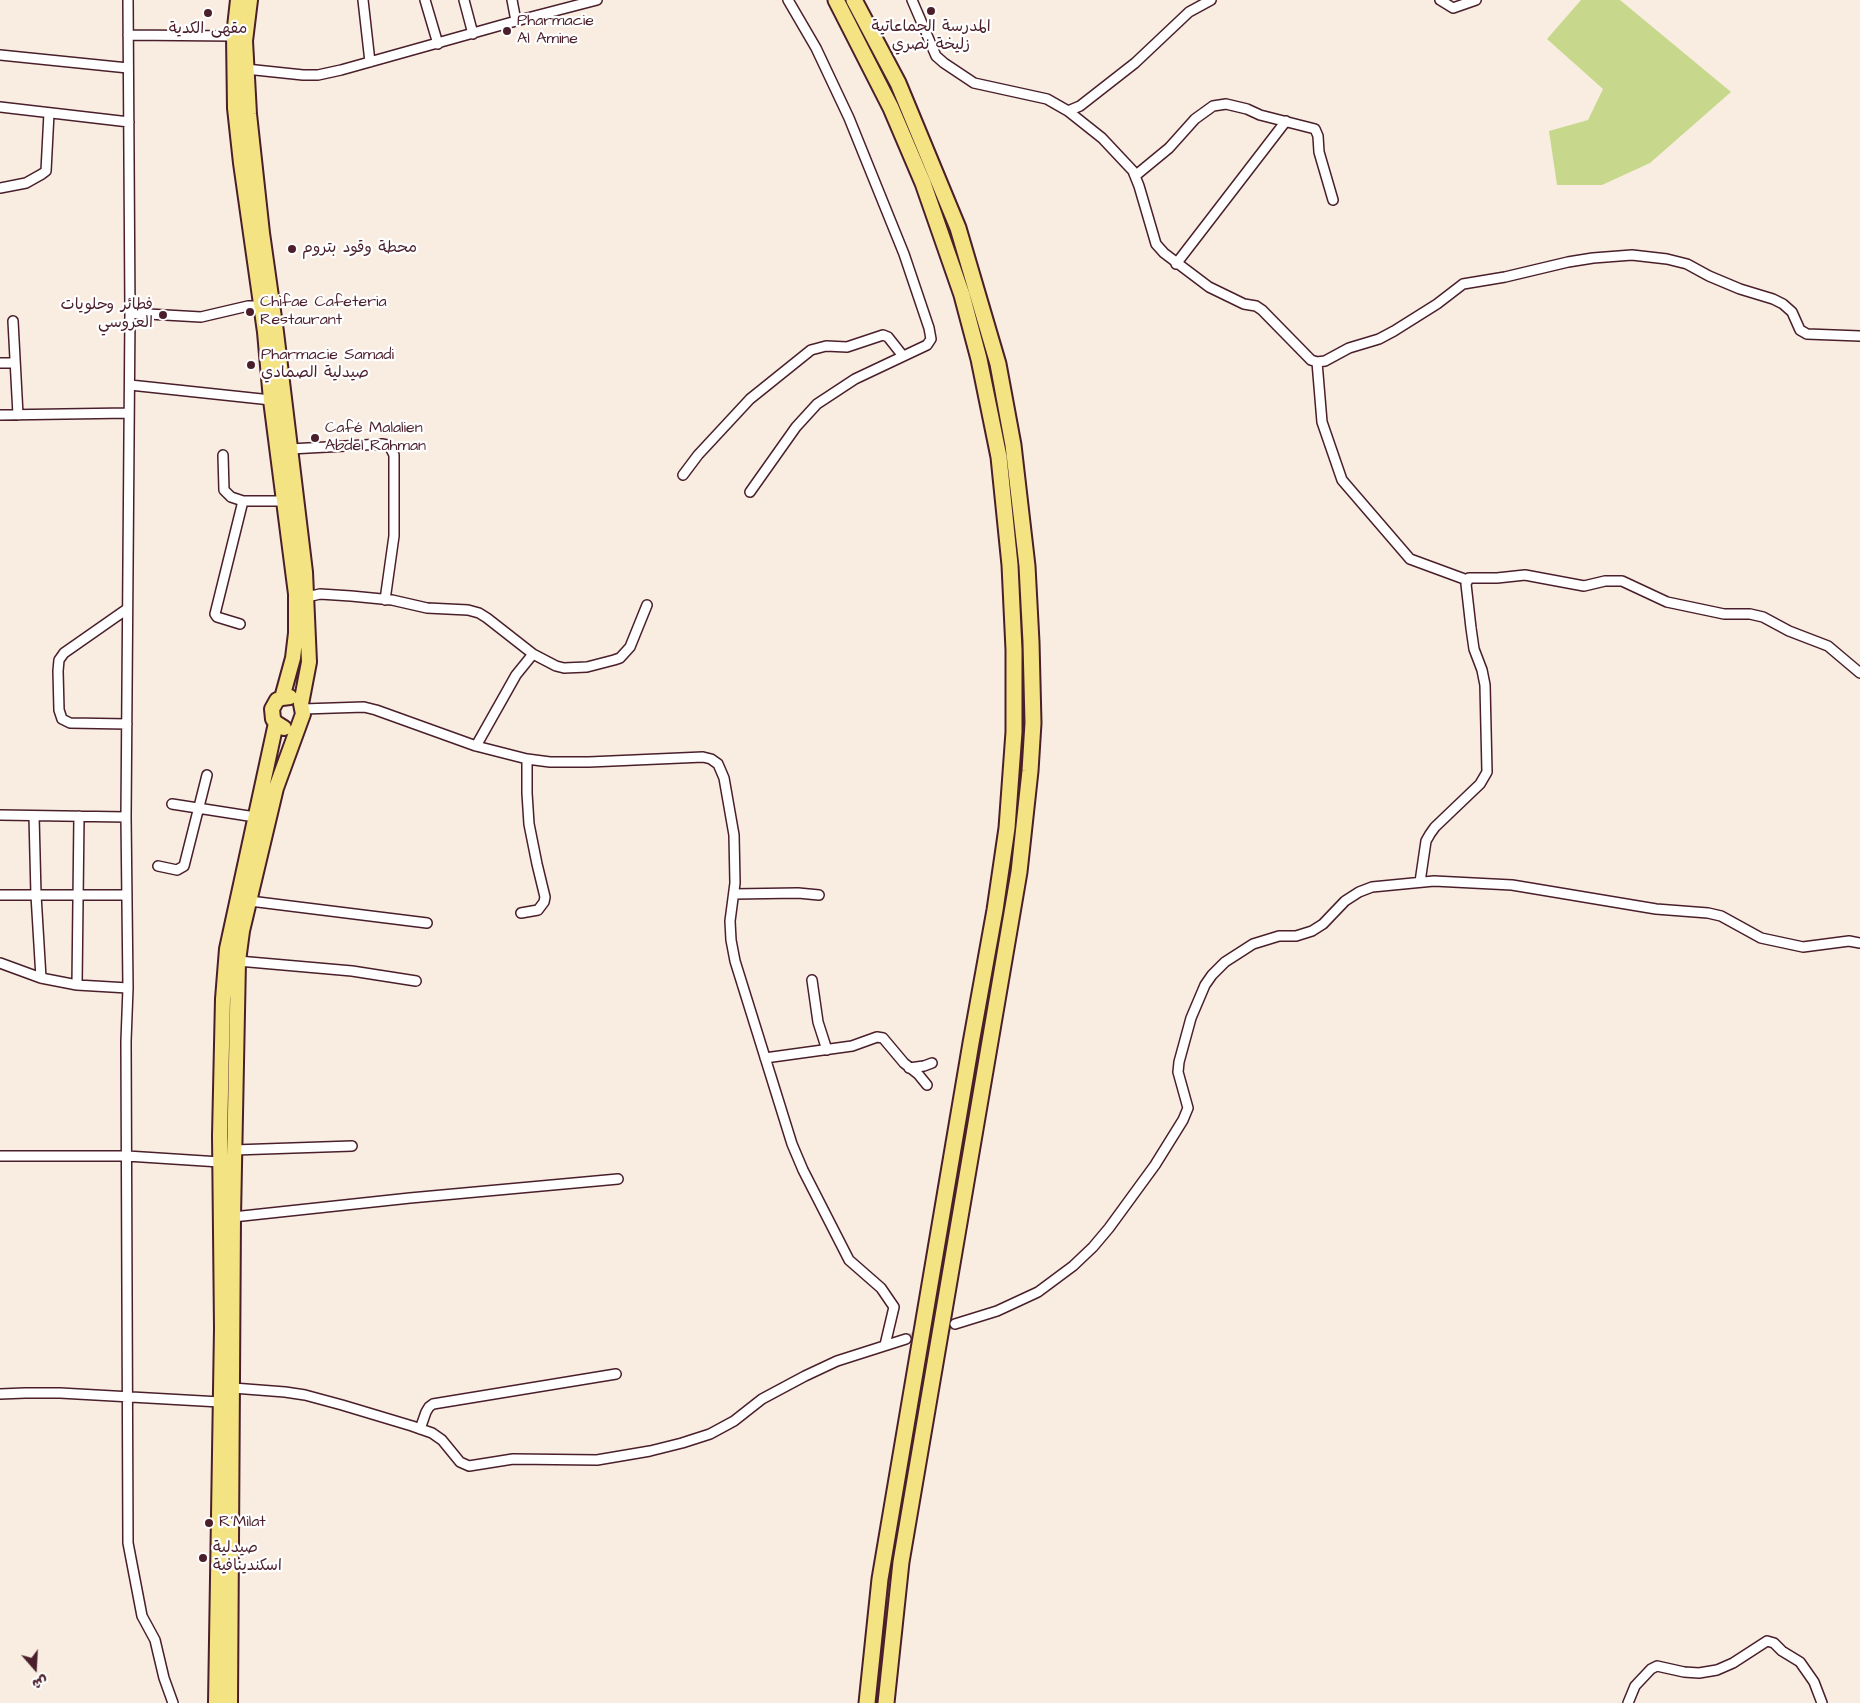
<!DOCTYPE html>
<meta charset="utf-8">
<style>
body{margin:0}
#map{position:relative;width:1860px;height:1703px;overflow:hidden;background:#f8ede0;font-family:"Architects Daughter","Playpen Sans Arabic",sans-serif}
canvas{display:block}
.north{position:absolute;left:10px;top:1643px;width:50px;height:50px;-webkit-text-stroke:4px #fff;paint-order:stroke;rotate:161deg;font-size:14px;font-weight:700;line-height:20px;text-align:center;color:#4a1f2b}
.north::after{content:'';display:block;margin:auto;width:18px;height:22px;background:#4a1f2b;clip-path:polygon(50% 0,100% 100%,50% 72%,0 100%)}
</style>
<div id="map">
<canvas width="1860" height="1703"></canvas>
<div class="north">ش</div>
</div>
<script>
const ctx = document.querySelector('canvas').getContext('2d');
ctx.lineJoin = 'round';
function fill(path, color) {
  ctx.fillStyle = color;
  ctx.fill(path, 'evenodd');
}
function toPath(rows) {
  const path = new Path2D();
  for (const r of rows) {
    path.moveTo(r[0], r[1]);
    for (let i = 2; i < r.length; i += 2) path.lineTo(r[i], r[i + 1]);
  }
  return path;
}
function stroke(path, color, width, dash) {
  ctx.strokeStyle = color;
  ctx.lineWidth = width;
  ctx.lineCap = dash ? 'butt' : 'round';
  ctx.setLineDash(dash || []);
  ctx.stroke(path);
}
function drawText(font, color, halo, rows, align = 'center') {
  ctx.font = font + ' "Architects Daughter","Playpen Sans Arabic",sans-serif';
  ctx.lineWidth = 4.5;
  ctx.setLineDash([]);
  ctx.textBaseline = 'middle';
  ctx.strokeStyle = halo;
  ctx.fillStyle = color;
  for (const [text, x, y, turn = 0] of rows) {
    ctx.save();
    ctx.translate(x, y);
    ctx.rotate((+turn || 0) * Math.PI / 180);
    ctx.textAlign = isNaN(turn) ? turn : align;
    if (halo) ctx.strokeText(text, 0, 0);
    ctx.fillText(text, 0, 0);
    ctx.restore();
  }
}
fill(toPath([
 [1581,0,1620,0,1731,92,1650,163,1602,185,1557,185,1549,131,1588,120,1603,89,1547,39]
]), '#c7d88c');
stroke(toPath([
 [906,1339,955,1324]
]), '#d5c4bc', 9, [9, 4.5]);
const minor = toPath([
 [128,0,130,313,126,817,128,988,126,1041,128,1543,142,1616,155,1640,164,1678,173,1703],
 [363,0,370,62],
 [425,0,438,44],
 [464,0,473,34],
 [512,0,516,21],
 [912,0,936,56,944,63,974,83,1047,99,1068,111,1102,138,1133,171,1139,186,1156,244,1164,253,1209,287,1244,304,1256,306,1262,310,1311,360,1317,362,1325,361,1349,348,1379,339,1394,331,1437,304,1463,284,1505,277,1568,262,1593,258,1632,255,1667,259,1687,264,1709,276,1740,289,1773,299,1783,304,1792,312,1800,330,1807,334,1860,336],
 [1440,0,1453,8,1476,0],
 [128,35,234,36],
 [0,55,128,68],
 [246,69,303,75,318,75,341,70,516,21,597,0],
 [0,107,129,122],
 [1068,111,1080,106,1135,63,1189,12,1211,0],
 [1135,176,1169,148,1195,119,1213,106,1226,104,1247,109,1260,115,1315,129,1318,136,1319,152,1333,200],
 [0,188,26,183,42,174,46,171,49,113],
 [1176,264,1286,121],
 [130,313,201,317,248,306,261,306],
 [13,321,18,415],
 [1317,362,1322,422,1342,480,1410,559,1467,580],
 [0,363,15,363],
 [130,385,271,400],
 [0,415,129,413],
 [290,449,382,444,387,445,391,449,394,455,394,536,385,600],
 [223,455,224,490,231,497,243,501],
 [683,475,698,455,750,399,811,350,826,346,847,347,883,335,888,337,903,356],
 [750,492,796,427,817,404,855,379,927,345,931,339,929,328,904,254,849,118,816,48,788,0],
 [307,597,320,594,351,596,392,600,427,608,468,610,479,613,487,618,533,654],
 [240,624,217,617,215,614,243,501,284,501],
 [303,709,364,707,376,710,476,746,527,759,550,762,589,762,703,757,711,759,718,764,724,778,734,835,735,883,730,921,731,940,735,961,792,1144,803,1170,849,1260,881,1288,894,1307,885,1345],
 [127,724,70,723,62,719,59,710,58,671,59,660,64,653,127,609],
 [476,746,516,675,533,654,556,666,564,668,587,667,614,660,620,658,630,647,647,605],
 [172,804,255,817],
 [0,815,126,817],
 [34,816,36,895,41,978],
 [158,866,177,870,184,866,207,775],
 [1420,882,1426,841,1430,834,1435,827,1480,784,1487,772,1485,685,1482,670,1474,649,1471,628,1466,584,1469,578,1497,578,1525,575,1584,586,1605,581,1622,581,1667,602,1724,614,1750,614,1763,617,1789,631,1828,646,1860,673],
 [734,894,798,893,819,895],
 [0,895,127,895],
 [250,901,427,923],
 [521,913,538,910,544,902,545,897,537,864,529,824,527,793,527,759],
 [238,961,352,971,416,981],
 [0,963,41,978,77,985,128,988],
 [812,980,818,1022,827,1050],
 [77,985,79,816],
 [765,1058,852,1046,877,1037,883,1038,904,1063,918,1074,927,1085],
 [909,1068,924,1066,932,1063],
 [234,1150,352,1146],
 [0,1156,127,1156,220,1162],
 [233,1217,410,1198,618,1179],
 [955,1324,997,1311,1038,1292,1073,1266,1093,1247,1109,1228,1155,1165,1183,1120,1188,1108,1178,1072,1179,1062,1191,1018,1205,985,1212,975,1225,962,1253,944,1279,936,1296,936,1312,931,1323,924,1345,901,1359,892,1372,887,1434,881,1512,885,1656,909,1708,913,1721,916,1761,938,1803,947,1849,941,1860,943],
 [233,1388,285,1392,305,1395,342,1405,412,1426,432,1433,442,1440,460,1462,469,1466,513,1459,597,1460,650,1451,682,1443,710,1434,734,1421,762,1399,805,1376,837,1361,906,1339],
 [0,1394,25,1393,60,1393,220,1402],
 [420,1429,426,1412,429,1407,433,1404,616,1374],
 [1628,1703,1635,1686,1651,1669,1657,1666,1684,1672,1699,1673,1717,1670,1733,1663,1767,1641,1774,1643,1782,1651,1800,1662,1814,1682,1822,1703]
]);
const trunk = toPath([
 [238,0,234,36,235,108,241,163,265,332,271,400,296,594,296,633,293,658,282,698],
 [284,728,276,723,273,719,272,709,277,700,282,698,290,697],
 [216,1703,222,1328,220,1136,223,999,227,949,276,723],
 [230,1703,233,1217,238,961,242,931,276,788,303,714,301,704,309,662,305,572,276,332,262,233,249,114,245,41,250,0]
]);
const motorway = toPath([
 [836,0,891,108,923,183,962,295,979,359,999,457,1010,565,1014,650,1014,732,1007,828,995,910,971,1043,880,1579,867,1703],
 [854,0,898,83,958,228,998,364,1013,445,1027,566,1031,642,1033,723,1030,771,1019,872,901,1562,886,1703]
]);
stroke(minor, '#4a1f2b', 12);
stroke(trunk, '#4a1f2b', 18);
stroke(motorway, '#4a1f2b', 19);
stroke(minor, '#fff', 9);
stroke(trunk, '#f4e382', 14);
stroke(motorway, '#f4e382', 15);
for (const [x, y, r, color] of [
 [931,11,5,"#4a1f2b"],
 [208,13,5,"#4a1f2b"],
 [507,31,5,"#4a1f2b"],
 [292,249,5,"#4a1f2b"],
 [250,312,5,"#4a1f2b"],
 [163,315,5,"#4a1f2b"],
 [251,365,5,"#4a1f2b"],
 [315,438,5,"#4a1f2b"],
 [209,1523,5,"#4a1f2b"],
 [203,1558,5,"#4a1f2b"]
]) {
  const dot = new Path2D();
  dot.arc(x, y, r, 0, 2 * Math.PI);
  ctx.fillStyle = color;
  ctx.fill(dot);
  stroke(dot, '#fff', 2);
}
drawText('16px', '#4a1f2b', '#fff', [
 ["Pharmacie",517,22],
 ["Al Amine",517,40],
 ["المدرسة الجماعاتية",931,28,"center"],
 ["زليخة نصري",931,46,"center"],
 ["مقهى الكدية",208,30,"center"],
 ["محطة وقود بتروم",302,249],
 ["Chifae Cafeteria",260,303],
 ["Restaurant",260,321],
 ["فطائر وحلويات",153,306,"right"],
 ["العروسي",153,324,"right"],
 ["Pharmacie Samadi",261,356],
 ["صيدلية الصمادي",261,374],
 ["Café Malalien",325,429],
 ["Abdel Rahman",325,447],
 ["R'Milat",219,1523],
 ["صيدلية",213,1549],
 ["اسكندينافية",213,1567]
], 'left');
</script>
